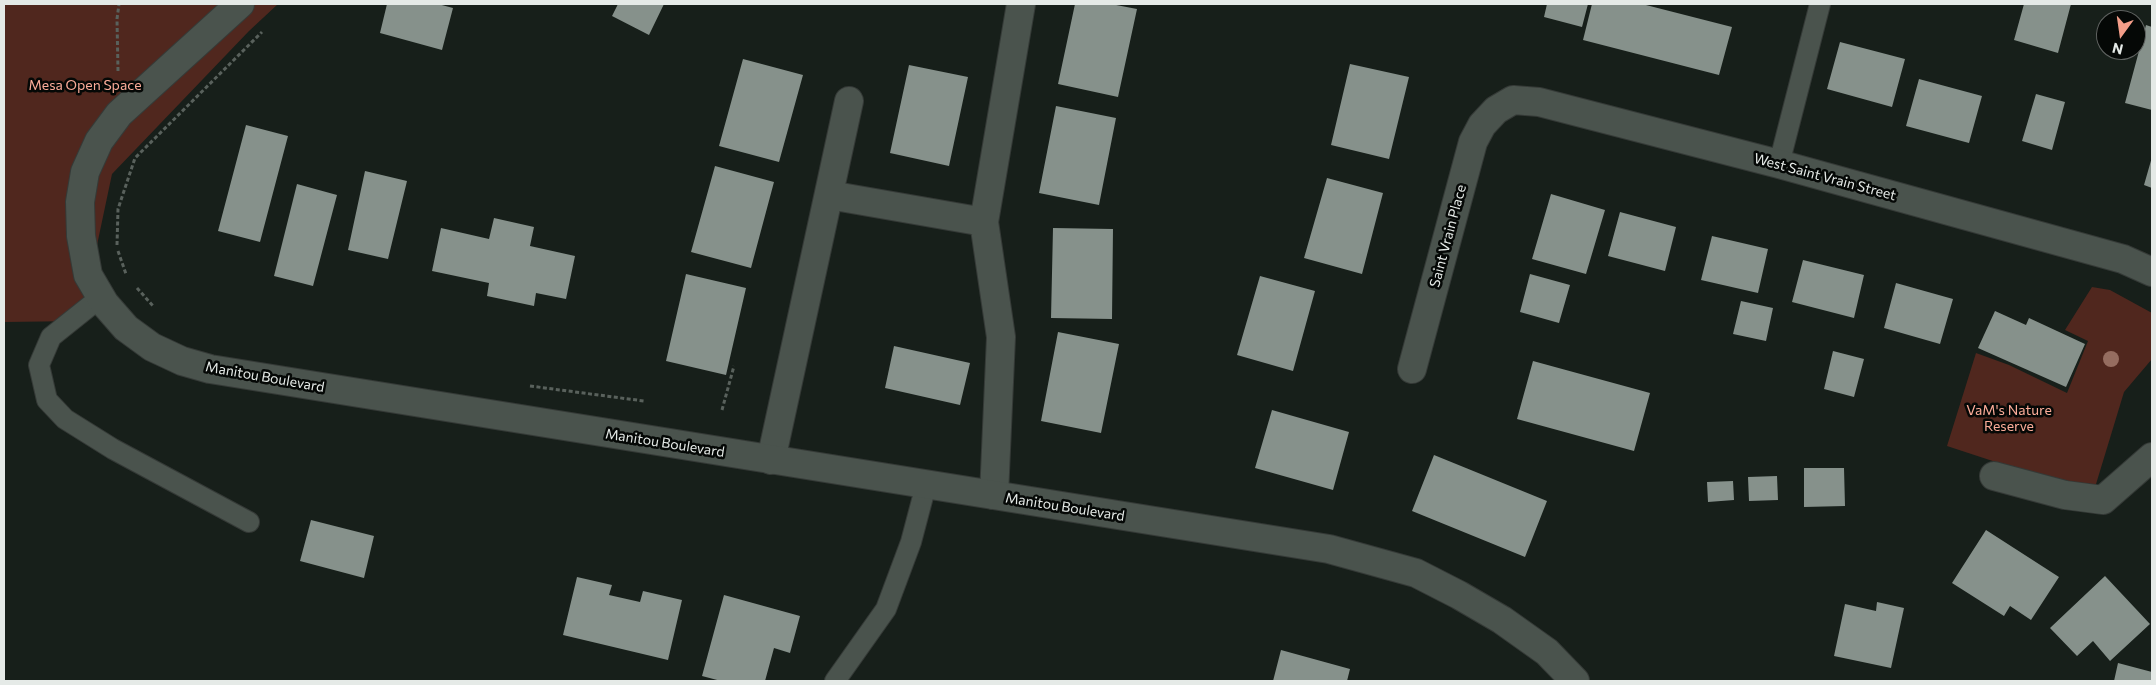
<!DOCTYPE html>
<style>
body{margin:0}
#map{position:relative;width:2156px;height:685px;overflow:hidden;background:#171f1a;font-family:Commissioner,sans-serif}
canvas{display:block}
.frame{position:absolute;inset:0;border:5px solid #e5eae7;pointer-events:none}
.north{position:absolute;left:2096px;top:10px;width:50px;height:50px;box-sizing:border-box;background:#050806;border:1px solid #5f6260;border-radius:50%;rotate:194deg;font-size:14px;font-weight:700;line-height:20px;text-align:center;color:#e5eae7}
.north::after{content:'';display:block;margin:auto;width:18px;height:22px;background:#f49e89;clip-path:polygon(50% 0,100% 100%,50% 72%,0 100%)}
</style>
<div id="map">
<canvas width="2156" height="685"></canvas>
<div class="frame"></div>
<div class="north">N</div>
</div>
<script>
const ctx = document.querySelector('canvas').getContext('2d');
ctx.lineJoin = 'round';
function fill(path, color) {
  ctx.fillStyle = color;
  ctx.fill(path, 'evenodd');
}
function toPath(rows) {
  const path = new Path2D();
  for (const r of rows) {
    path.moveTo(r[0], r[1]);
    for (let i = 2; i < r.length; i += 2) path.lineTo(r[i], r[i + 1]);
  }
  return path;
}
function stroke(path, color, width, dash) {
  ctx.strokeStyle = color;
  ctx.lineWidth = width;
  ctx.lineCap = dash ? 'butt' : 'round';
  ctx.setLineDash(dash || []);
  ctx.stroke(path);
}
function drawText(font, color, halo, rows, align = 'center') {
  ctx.font = font + ' Commissioner,sans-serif';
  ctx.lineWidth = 5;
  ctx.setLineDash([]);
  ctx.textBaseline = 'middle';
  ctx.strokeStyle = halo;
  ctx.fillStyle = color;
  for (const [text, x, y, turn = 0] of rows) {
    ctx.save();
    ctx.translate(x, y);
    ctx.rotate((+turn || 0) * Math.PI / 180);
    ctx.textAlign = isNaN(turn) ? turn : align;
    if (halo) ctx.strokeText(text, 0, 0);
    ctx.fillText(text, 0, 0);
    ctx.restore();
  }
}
fill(toPath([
 [4,4,278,4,249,31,112,174,81,321,4,322],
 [2092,287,2110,290,2152,313,2152,359,2124,392,2093,494,1947,446,1976,353,2009,365,2067,393,2088,341,2065,330]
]), '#50271e');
fill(toPath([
 [387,4,438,4,453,8,442,50,380,33],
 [618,4,664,4,649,35,612,16],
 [1075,4,1111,4,1137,9,1118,97,1058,84],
 [1547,4,1588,4,1582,27,1544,17],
 [1592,4,1642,4,1732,27,1719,75,1583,40],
 [2024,4,2071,4,2058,53,2014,40],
 [2146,25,2152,27,2152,110,2125,103],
 [1840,42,1905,59,1892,107,1827,89],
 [743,59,803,75,779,162,719,146],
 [1350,64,1409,77,1389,159,1331,145],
 [909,65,968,77,949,166,890,153],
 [1919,79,1982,96,1969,143,1906,126],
 [2036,94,2065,102,2052,150,2022,141],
 [1056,106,1116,118,1099,205,1039,193],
 [246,125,288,136,260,242,218,231],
 [2152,157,2152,188,2144,185],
 [715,166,774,182,751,268,691,252],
 [365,171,407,181,388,259,348,250],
 [1327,178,1383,193,1362,274,1304,258],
 [297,184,337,195,313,286,274,276],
 [1551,194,1605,210,1586,274,1532,259],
 [1620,212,1676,227,1665,271,1608,256],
 [494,218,534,227,530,246,575,256,566,299,536,293,534,306,487,296,489,283,432,271,441,228,489,239],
 [1053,228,1113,229,1112,319,1051,318],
 [1712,236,1768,249,1758,293,1701,280],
 [1803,260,1864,275,1854,318,1792,302],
 [686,274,746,288,726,375,666,361],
 [1530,274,1570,285,1559,323,1520,312],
 [1260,276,1315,291,1293,371,1237,355],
 [1896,283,1953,299,1940,344,1884,328],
 [1741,301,1773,308,1766,341,1733,334],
 [1995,311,2026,325,2029,318,2085,344,2066,387,1978,348],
 [1058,332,1119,344,1101,433,1041,421],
 [894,346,970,363,960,405,885,388],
 [1833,351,1864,359,1854,397,1824,389],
 [1533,361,1650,393,1634,451,1517,419],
 [1272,410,1349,432,1333,490,1255,468],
 [1434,455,1547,501,1525,557,1412,511],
 [1804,468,1844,468,1845,506,1804,507],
 [1777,476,1778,500,1749,501,1748,477],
 [1733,481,1734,500,1708,502,1707,482],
 [311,520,374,536,364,578,300,561],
 [1986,530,2059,577,2031,620,2010,606,2004,616,1952,583],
 [2105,576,2150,624,2110,661,2093,641,2077,656,2050,628],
 [577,577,612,585,609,595,640,602,643,591,682,600,668,660,563,635],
 [724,595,800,616,790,653,774,648,765,681,721,681,702,676],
 [1877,602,1904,608,1891,668,1834,656,1845,604,1876,611],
 [1281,650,1350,669,1347,681,1273,681],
 [2118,663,2152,672,2152,681,2114,681]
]), '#86918b');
const service = toPath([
 [1779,164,1820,4],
 [101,297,51,337,39,365,47,400,65,419,113,449,249,522],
 [835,681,886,609,911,542,926,485]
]);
const minor = toPath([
 [829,195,984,222,1001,337,994,495],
 [984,222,1021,4],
 [1412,369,1473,142,1482,125,1496,110,1513,100,1539,102,1779,164,2123,259,2152,272],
 [771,460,849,101],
 [1994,476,2065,495,2103,500,2152,457]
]);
const tertiary = toPath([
 [240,4,119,114,99,141,85,172,80,202,81,236,88,275,105,304,126,328,152,347,182,361,210,369,1329,549,1416,573,1459,595,1502,620,1547,652,1575,681]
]);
stroke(service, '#353a37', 22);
stroke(minor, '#353a37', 30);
stroke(tertiary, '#353a37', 30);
stroke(toPath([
 [118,71,117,19,119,4],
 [117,245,118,209,135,158,262,32],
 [118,251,126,274],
 [137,288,153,306],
 [530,386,644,401],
 [722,410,734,366]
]), '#59615c', 3, [4, 2.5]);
stroke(service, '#4a534d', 20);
stroke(minor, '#4a534d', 28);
stroke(tertiary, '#4a534d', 28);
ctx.fillStyle = '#956d60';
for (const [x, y] of [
 [2111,359]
]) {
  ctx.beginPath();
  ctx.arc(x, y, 8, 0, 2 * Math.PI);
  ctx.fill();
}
drawText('14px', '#fcac99', '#050806', [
 ["Mesa Open Space",85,85],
 ["VaM's Nature",2009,410],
 ["Reserve",2009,426]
]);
drawText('14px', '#e5eae7', '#050806', [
 ["West Saint Vrain Street",1825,177,15],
 ["Saint Vrain Place",1448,236,-75],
 ["Manitou Boulevard",265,377,10],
 ["Manitou Boulevard",665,443,9],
 ["Manitou Boulevard",1065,507,9]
]);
</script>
